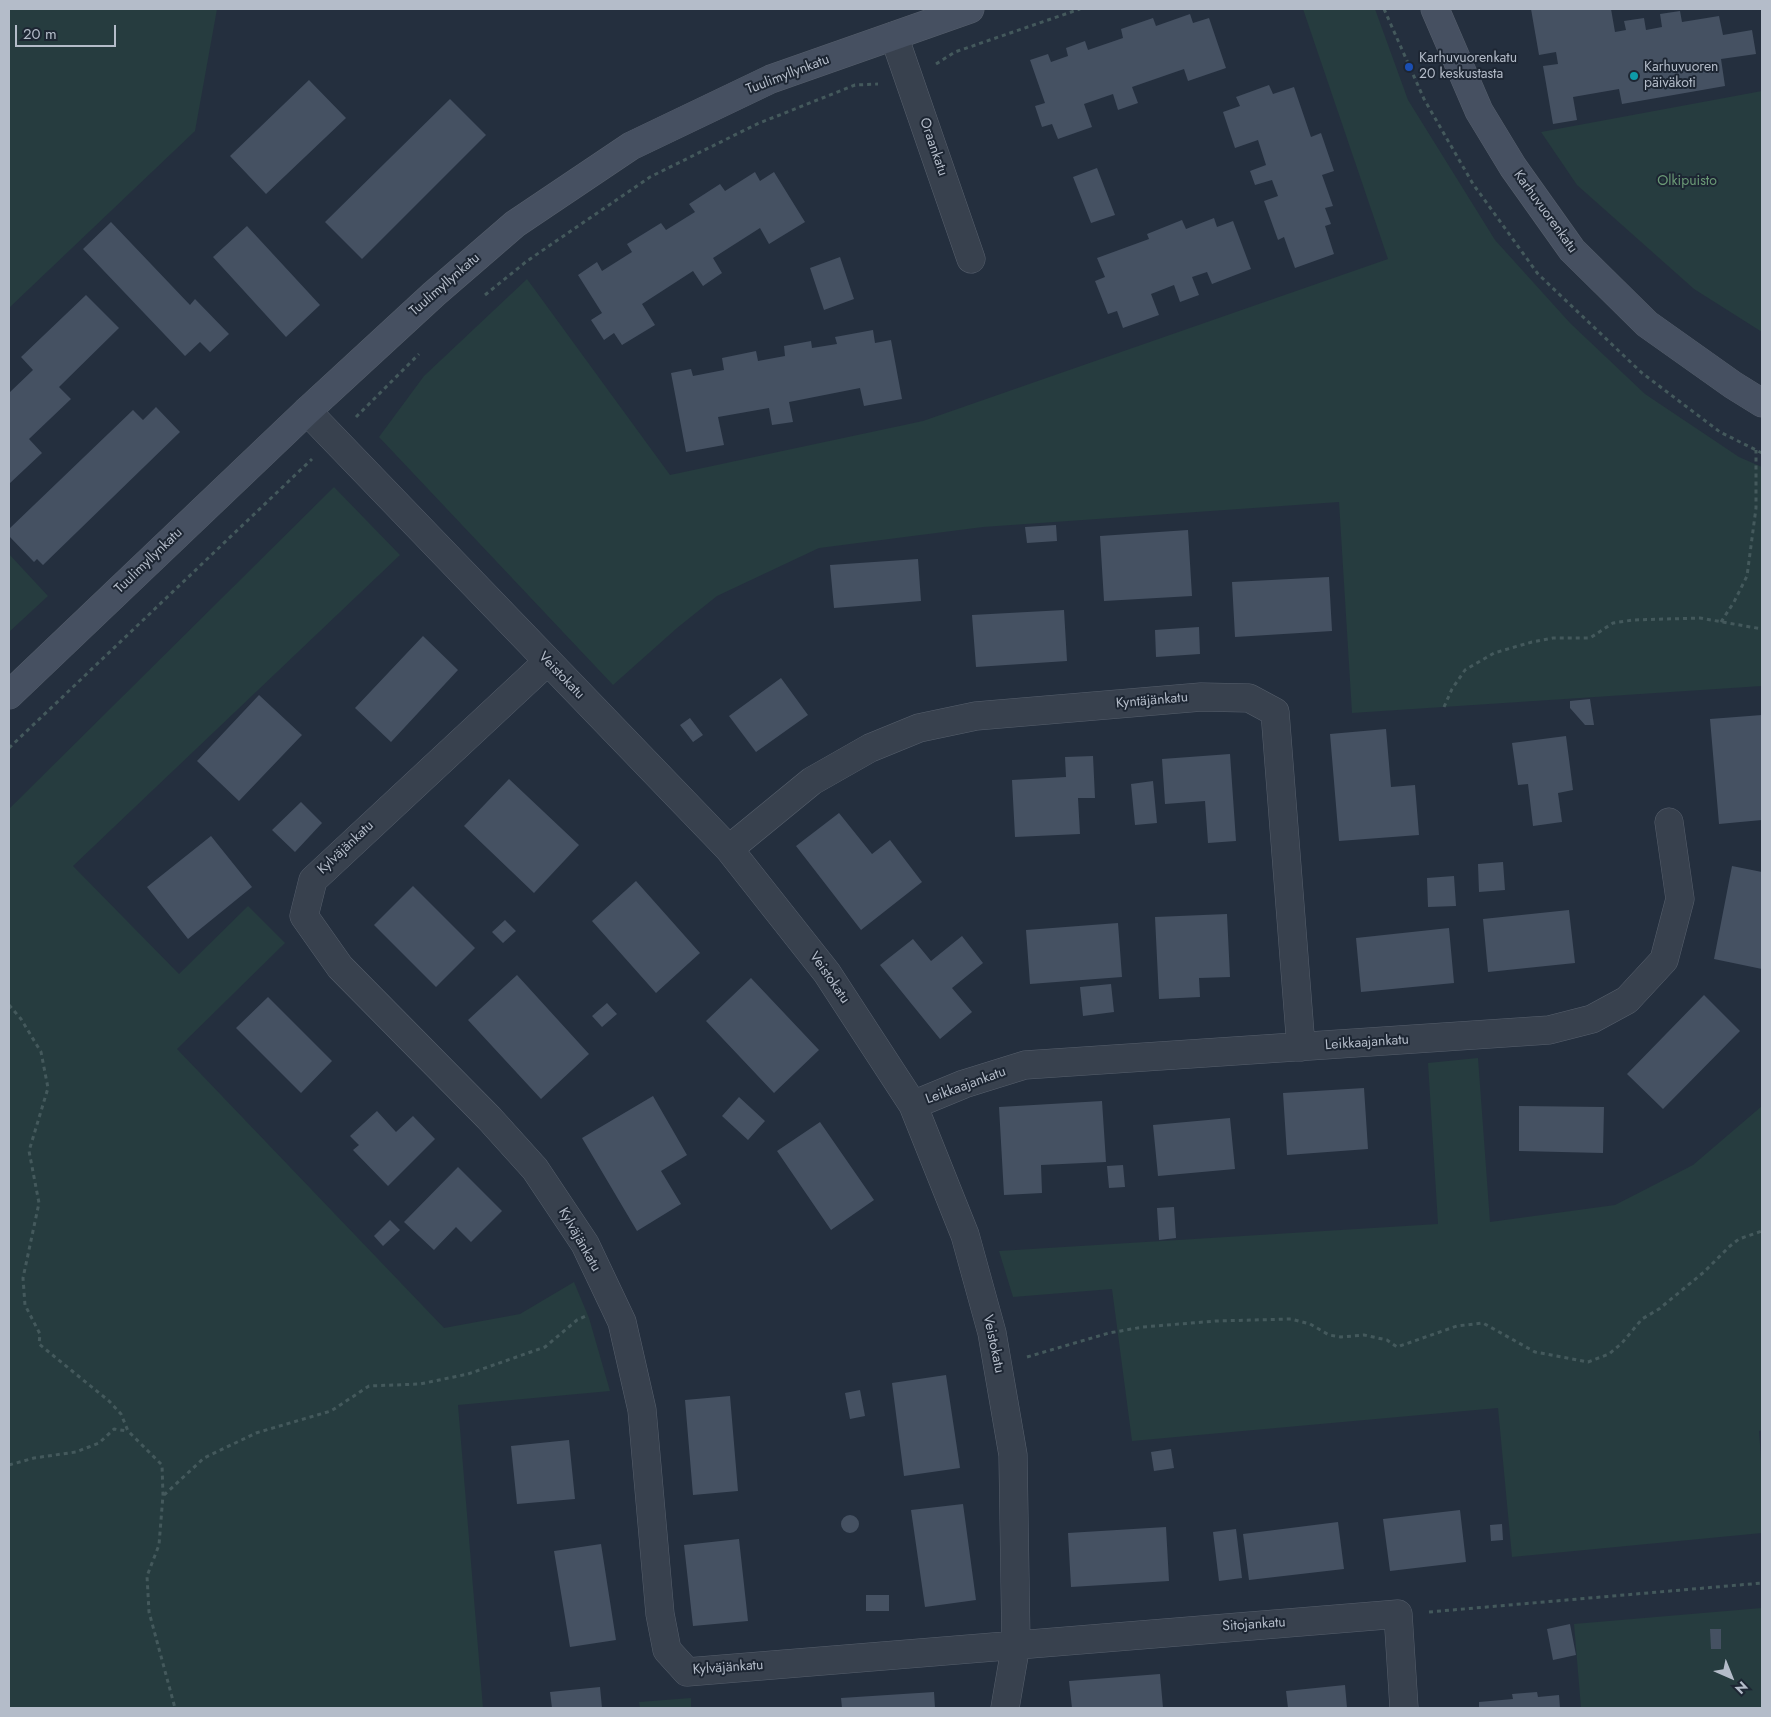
<!DOCTYPE html>
<meta charset="utf-8">
<style>
body{margin:0}
#map{position:relative;width:1771px;height:1717px;overflow:hidden;background:#242f3e;font-family:Jost,sans-serif}
canvas{display:block}
.frame{position:absolute;inset:0;border:10px solid #b4bcc9;pointer-events:none}
.north{position:absolute;left:1706px;top:1652px;width:50px;height:50px;-webkit-text-stroke:4px #1d2633;paint-order:stroke;rotate:136deg;font-size:14px;font-weight:700;line-height:20px;text-align:center;color:#b4bcc9}
.north::after{content:'';display:block;margin:auto;width:18px;height:22px;background:#b4bcc9;clip-path:polygon(50% 0,100% 100%,50% 72%,0 100%)}
.scale{position:absolute;left:15px;top:25px;width:101px;height:22px;box-sizing:border-box;border:2px solid #b4bcc9;border-top:0;padding-left:6px;font-size:15px;line-height:18px;white-space:nowrap;color:#b4bcc9;-webkit-text-stroke:4px #1d2633;paint-order:stroke}
</style>
<div id="map">
<canvas width="1771" height="1717"></canvas>
<div class="frame"></div>
<div class="north">N</div>
<div class="scale">20 m</div>
</div>
<script>
const ctx = document.querySelector('canvas').getContext('2d');
ctx.lineJoin = 'round';
function fill(path, color) {
  ctx.fillStyle = color;
  ctx.fill(path, 'evenodd');
}
function toPath(rows) {
  const path = new Path2D();
  for (const r of rows) {
    if (r.length === 3) {
      path.moveTo(r[0] + r[2], r[1]);
      path.arc(r[0], r[1], r[2], 0, 2 * Math.PI);
      continue;
    }
    path.moveTo(r[0], r[1]);
    for (let i = 2; i < r.length; i += 2) path.lineTo(r[i], r[i + 1]);
  }
  return path;
}
function stroke(path, color, width, dash) {
  ctx.strokeStyle = color;
  ctx.lineWidth = width;
  ctx.lineCap = dash ? 'butt' : 'round';
  ctx.setLineDash(dash || []);
  ctx.stroke(path);
}
function drawText(font, color, halo, rows, align = 'center') {
  ctx.font = font + ' Jost,sans-serif';
  ctx.lineWidth = 4;
  ctx.setLineDash([]);
  ctx.textBaseline = 'middle';
  ctx.strokeStyle = halo;
  ctx.fillStyle = color;
  for (const [text, x, y, turn = 0] of rows) {
    ctx.save();
    ctx.translate(x, y);
    ctx.rotate((+turn || 0) * Math.PI / 180);
    ctx.textAlign = isNaN(turn) ? turn : align;
    if (halo) ctx.strokeText(text, 0, 0);
    ctx.fillText(text, 0, 0);
    ctx.restore();
  }
}
fill(toPath([
 [9,9,217,9,195,131,9,308],
 [1303,9,1375,9,1408,100,1495,240,1570,323,1645,394,1739,457,1762,467,1762,686,1352,713,1339,502,983,527,819,548,717,596,677,628,613,685,379,437,424,376,527,279,670,475,923,421,1388,259],
 [1762,91,1762,332,1694,289,1577,185,1541,132],
 [334,487,400,555,73,866,179,974,248,906,285,943,177,1049,444,1328,520,1314,574,1282,589,1318,610,1391,458,1405,483,1708,9,1708,9,809],
 [9,554,48,596,9,632],
 [1478,1058,1490,1222,1615,1205,1693,1165,1762,1106,1762,1430,1759,1431,1762,1472,1762,1533,1512,1557,1498,1408,1132,1441,1112,1289,1013,1297,999,1251,1438,1224,1428,1063],
 [1762,1608,1762,1708,1581,1708,1574,1624],
 [691,1698,691,1708,640,1708,639,1702]
]), '#263c3f');
fill(toPath([
 [1531,9,1611,9,1615,32,1626,30,1624,21,1644,18,1646,30,1662,27,1660,14,1680,11,1682,22,1719,16,1723,35,1752,30,1756,54,1721,59,1725,86,1622,104,1619,89,1573,97,1577,120,1553,124,1543,66,1558,64,1556,52,1539,55],
 [1190,14,1193,23,1209,18,1226,68,1188,81,1184,69,1132,87,1138,103,1118,110,1113,94,1084,104,1092,127,1058,139,1052,124,1042,127,1035,106,1045,103,1030,60,1048,54,1051,62,1068,56,1066,48,1085,41,1088,50,1123,38,1121,29,1153,18,1156,26],
 [309,80,346,118,266,194,230,156],
 [1269,85,1273,94,1294,87,1311,137,1321,133,1334,171,1322,175,1333,206,1325,208,1331,224,1325,226,1334,254,1295,268,1284,237,1278,240,1264,201,1278,196,1272,180,1255,185,1250,171,1266,165,1258,140,1235,148,1223,112,1240,106,1236,97],
 [450,99,486,135,362,259,325,222],
 [1097,168,1115,215,1091,223,1073,177],
 [755,172,760,181,774,172,805,222,769,244,760,228,713,258,722,273,703,286,693,271,642,304,655,325,622,345,614,333,604,340,591,320,602,313,578,275,597,262,602,271,632,252,627,244,661,223,666,230,695,212,689,204,720,184,725,191],
 [1214,218,1217,227,1233,221,1251,269,1212,284,1207,272,1192,277,1199,295,1180,302,1174,285,1151,294,1159,315,1123,328,1117,311,1108,314,1095,281,1105,277,1097,258,1149,239,1147,234,1182,220,1186,229],
 [111,222,190,305,195,299,229,334,210,352,200,342,185,356,83,249],
 [247,226,320,305,286,337,213,257],
 [840,257,854,299,824,310,810,268],
 [86,295,119,328,59,387,71,399,29,439,42,453,9,484,9,393,33,370,21,357],
 [873,330,875,343,891,340,902,399,864,406,860,388,789,402,793,422,772,425,769,408,718,417,724,445,686,452,671,373,691,369,693,376,724,370,722,358,756,351,758,361,785,356,784,346,811,341,812,348,837,344,835,337],
 [156,407,180,432,43,565,37,559,34,562,9,536,9,529,133,410,143,420],
 [1056,525,1057,541,1027,543,1025,527],
 [1188,530,1192,596,1104,601,1100,536],
 [918,559,921,601,834,608,830,565],
 [1329,577,1332,631,1235,637,1232,582],
 [1064,610,1067,661,976,667,972,615],
 [1199,627,1200,654,1156,657,1155,630],
 [423,636,458,670,391,742,355,708],
 [781,678,808,715,756,752,729,716],
 [259,695,302,735,239,801,197,761],
 [1590,699,1594,725,1585,725,1570,708,1570,701],
 [1762,715,1762,820,1719,824,1710,719],
 [690,718,703,735,693,742,680,725],
 [1386,729,1391,787,1415,785,1419,835,1339,841,1330,734],
 [1566,736,1573,790,1558,793,1562,822,1533,826,1528,784,1518,785,1512,743],
 [1230,754,1236,841,1208,843,1205,801,1165,804,1162,759],
 [1093,756,1095,798,1078,798,1080,834,1015,837,1012,780,1066,777,1065,757],
 [509,779,579,845,534,893,464,826],
 [1153,781,1157,823,1135,825,1131,784],
 [301,802,322,823,295,852,272,830],
 [839,813,872,854,890,840,922,882,861,930,796,846],
 [211,836,252,887,188,939,147,887],
 [1503,862,1505,890,1479,892,1478,864],
 [1732,866,1762,872,1762,969,1714,959],
 [1454,876,1456,906,1428,907,1427,878],
 [636,881,700,953,656,993,592,921],
 [413,886,475,948,436,987,374,925],
 [1569,910,1575,963,1488,972,1483,919],
 [1227,914,1230,977,1199,978,1200,997,1159,999,1155,917],
 [505,920,516,931,503,943,492,932],
 [1118,923,1122,977,1030,984,1026,930],
 [1449,928,1454,983,1361,992,1356,938],
 [962,936,983,963,952,988,972,1012,940,1039,880,965,913,939,931,961],
 [517,975,589,1054,541,1099,468,1020],
 [751,978,819,1050,774,1093,706,1021],
 [1111,984,1114,1012,1083,1016,1080,987],
 [1704,995,1740,1031,1663,1109,1627,1074],
 [268,997,332,1061,301,1093,236,1028],
 [607,1003,617,1014,602,1027,592,1016],
 [1364,1088,1368,1149,1287,1155,1283,1093],
 [653,1096,687,1155,661,1171,681,1204,637,1231,582,1138],
 [739,1097,765,1121,748,1140,722,1116],
 [1102,1101,1106,1162,1041,1165,1042,1193,1004,1195,999,1107],
 [1519,1106,1604,1107,1603,1153,1519,1151],
 [377,1111,396,1132,413,1116,435,1139,388,1186,353,1150,359,1145,350,1136],
 [1230,1118,1235,1169,1158,1176,1153,1125],
 [820,1122,874,1200,831,1230,777,1151],
 [1123,1165,1125,1187,1109,1188,1107,1166],
 [458,1167,502,1211,471,1242,456,1227,434,1250,404,1222],
 [1174,1207,1176,1238,1159,1240,1157,1208],
 [390,1220,400,1230,383,1246,374,1236],
 [946,1375,960,1468,904,1476,892,1383],
 [860,1390,865,1416,850,1419,845,1393],
 [730,1396,738,1491,693,1495,685,1400],
 [569,1440,575,1499,517,1504,511,1446],
 [1171,1449,1174,1468,1154,1471,1151,1452],
 [963,1504,976,1600,925,1607,911,1510],
 [1460,1510,1466,1562,1390,1571,1383,1519],
 [850,1524,9],
 [1338,1522,1344,1569,1249,1580,1243,1534],
 [1502,1524,1503,1540,1491,1541,1490,1525],
 [1166,1527,1169,1581,1071,1587,1068,1533],
 [1236,1529,1242,1578,1219,1581,1213,1532],
 [739,1539,748,1621,693,1626,684,1545],
 [601,1544,616,1640,570,1647,554,1551],
 [866,1595,889,1595,889,1611,866,1611],
 [1570,1624,1576,1655,1553,1660,1547,1629],
 [1710,1629,1721,1629,1721,1649,1711,1649],
 [1160,1674,1163,1708,1072,1708,1069,1681],
 [1345,1685,1347,1708,1288,1708,1286,1691],
 [600,1687,602,1708,552,1708,550,1692],
 [934,1692,935,1708,842,1708,841,1698],
 [1537,1692,1538,1697,1559,1695,1560,1708,1479,1708,1479,1702,1513,1699,1512,1694]
]), '#455162');
const street = toPath([
 [894,36,971,259],
 [307,411,729,849,827,973,913,1105,965,1235,992,1333,1013,1455,1016,1644,1005,1708],
 [547,662,313,880,304,916,340,967,489,1118,535,1169,585,1244,622,1322,642,1410,660,1614,667,1650,687,1672,1398,1614,1404,1708],
 [729,849,812,781,870,748,919,728,976,716,1201,697,1249,698,1275,712,1301,1047],
 [913,1105,964,1084,1025,1065,1549,1030,1592,1019,1627,1000,1664,960,1680,899,1669,822]
]);
const secondary = toPath([
 [1435,9,1479,111,1513,167,1572,250,1647,324,1733,385,1762,403],
 [9,695,307,411,434,294,515,224,631,146,771,79,970,9]
]);
stroke(street, '#565f6c', 29);
stroke(secondary, '#565f6c', 29);
stroke(toPath([
 [1384,9,1424,99,1473,184,1538,274,1642,373,1720,432,1762,453],
 [936,64,955,52,1080,9],
 [485,295,527,261,650,177,757,124,855,85,878,84],
 [356,417,419,354],
 [1721,622,1734,602,1747,576,1756,508,1756,450],
 [1444,707,1452,689,1465,670,1494,653,1532,642,1553,638,1590,638,1613,623,1633,620,1700,618,1762,629],
 [9,748,312,459],
 [9,1005,21,1019,41,1052,48,1088,29,1151,39,1203,23,1278,25,1305,40,1334,39,1344,109,1401,121,1414,128,1431,162,1465,163,1495,159,1545,147,1576,149,1612,175,1708],
 [1027,1357,1109,1333,1143,1327,1216,1321,1291,1319,1310,1324,1329,1335,1341,1337,1364,1335,1387,1340,1397,1347,1457,1326,1483,1323,1535,1352,1588,1362,1609,1354,1622,1343,1642,1319,1659,1309,1704,1272,1730,1246,1739,1239,1762,1231],
 [9,1465,34,1458,76,1452,99,1443,114,1429,127,1431],
 [164,1495,204,1458,256,1433,331,1411,369,1386,420,1384,468,1374,545,1347,577,1320,586,1316],
 [1429,1612,1762,1583]
]), '#44595c', 3, [4, 4]);
stroke(street, '#38414e', 28);
stroke(secondary, '#465061', 28);
for (const [x, y, r, color] of [
 [1409,67,5,"#1a4fb4"],
 [1634,76,5,"#0f9aa8"]
]) {
  const dot = new Path2D();
  dot.arc(x, y, r, 0, 2 * Math.PI);
  ctx.fillStyle = color;
  ctx.fill(dot);
  stroke(dot, '#1d2633', 2);
}
drawText('14px', '#b4bcc9', '#1d2633', [
 ["Karhuvuorenkatu",1419,59],
 ["20 keskustasta",1419,75],
 ["Karhuvuoren",1644,68],
 ["päiväkoti",1644,84]
], 'left');
drawText('14px', '#b4bcc9', '#1d2633', [
 ["Tuulimyllynkatu",788,75,-21],
 ["Oraankatu",933,147,71],
 ["Karhuvuorenkatu",1545,212,54],
 ["Tuulimyllynkatu",445,285,-41],
 ["Tuulimyllynkatu",149,561,-44],
 ["Veistokatu",561,676,46],
 ["Kyntäjänkatu",1152,701,-5],
 ["Kylväjänkatu",346,848,-43],
 ["Veistokatu",829,978,55],
 ["Leikkaajankatu",1367,1043,-4],
 ["Leikkaajankatu",966,1086,-20],
 ["Kylväjänkatu",579,1240,60],
 ["Veistokatu",993,1344,78],
 ["Sitojankatu",1254,1625,-4],
 ["Kylväjänkatu",728,1668,-4]
]);
drawText('14px', '#6b9a76', '#1d2633', [
 ["Olkipuisto",1687,182]
]);
</script>
